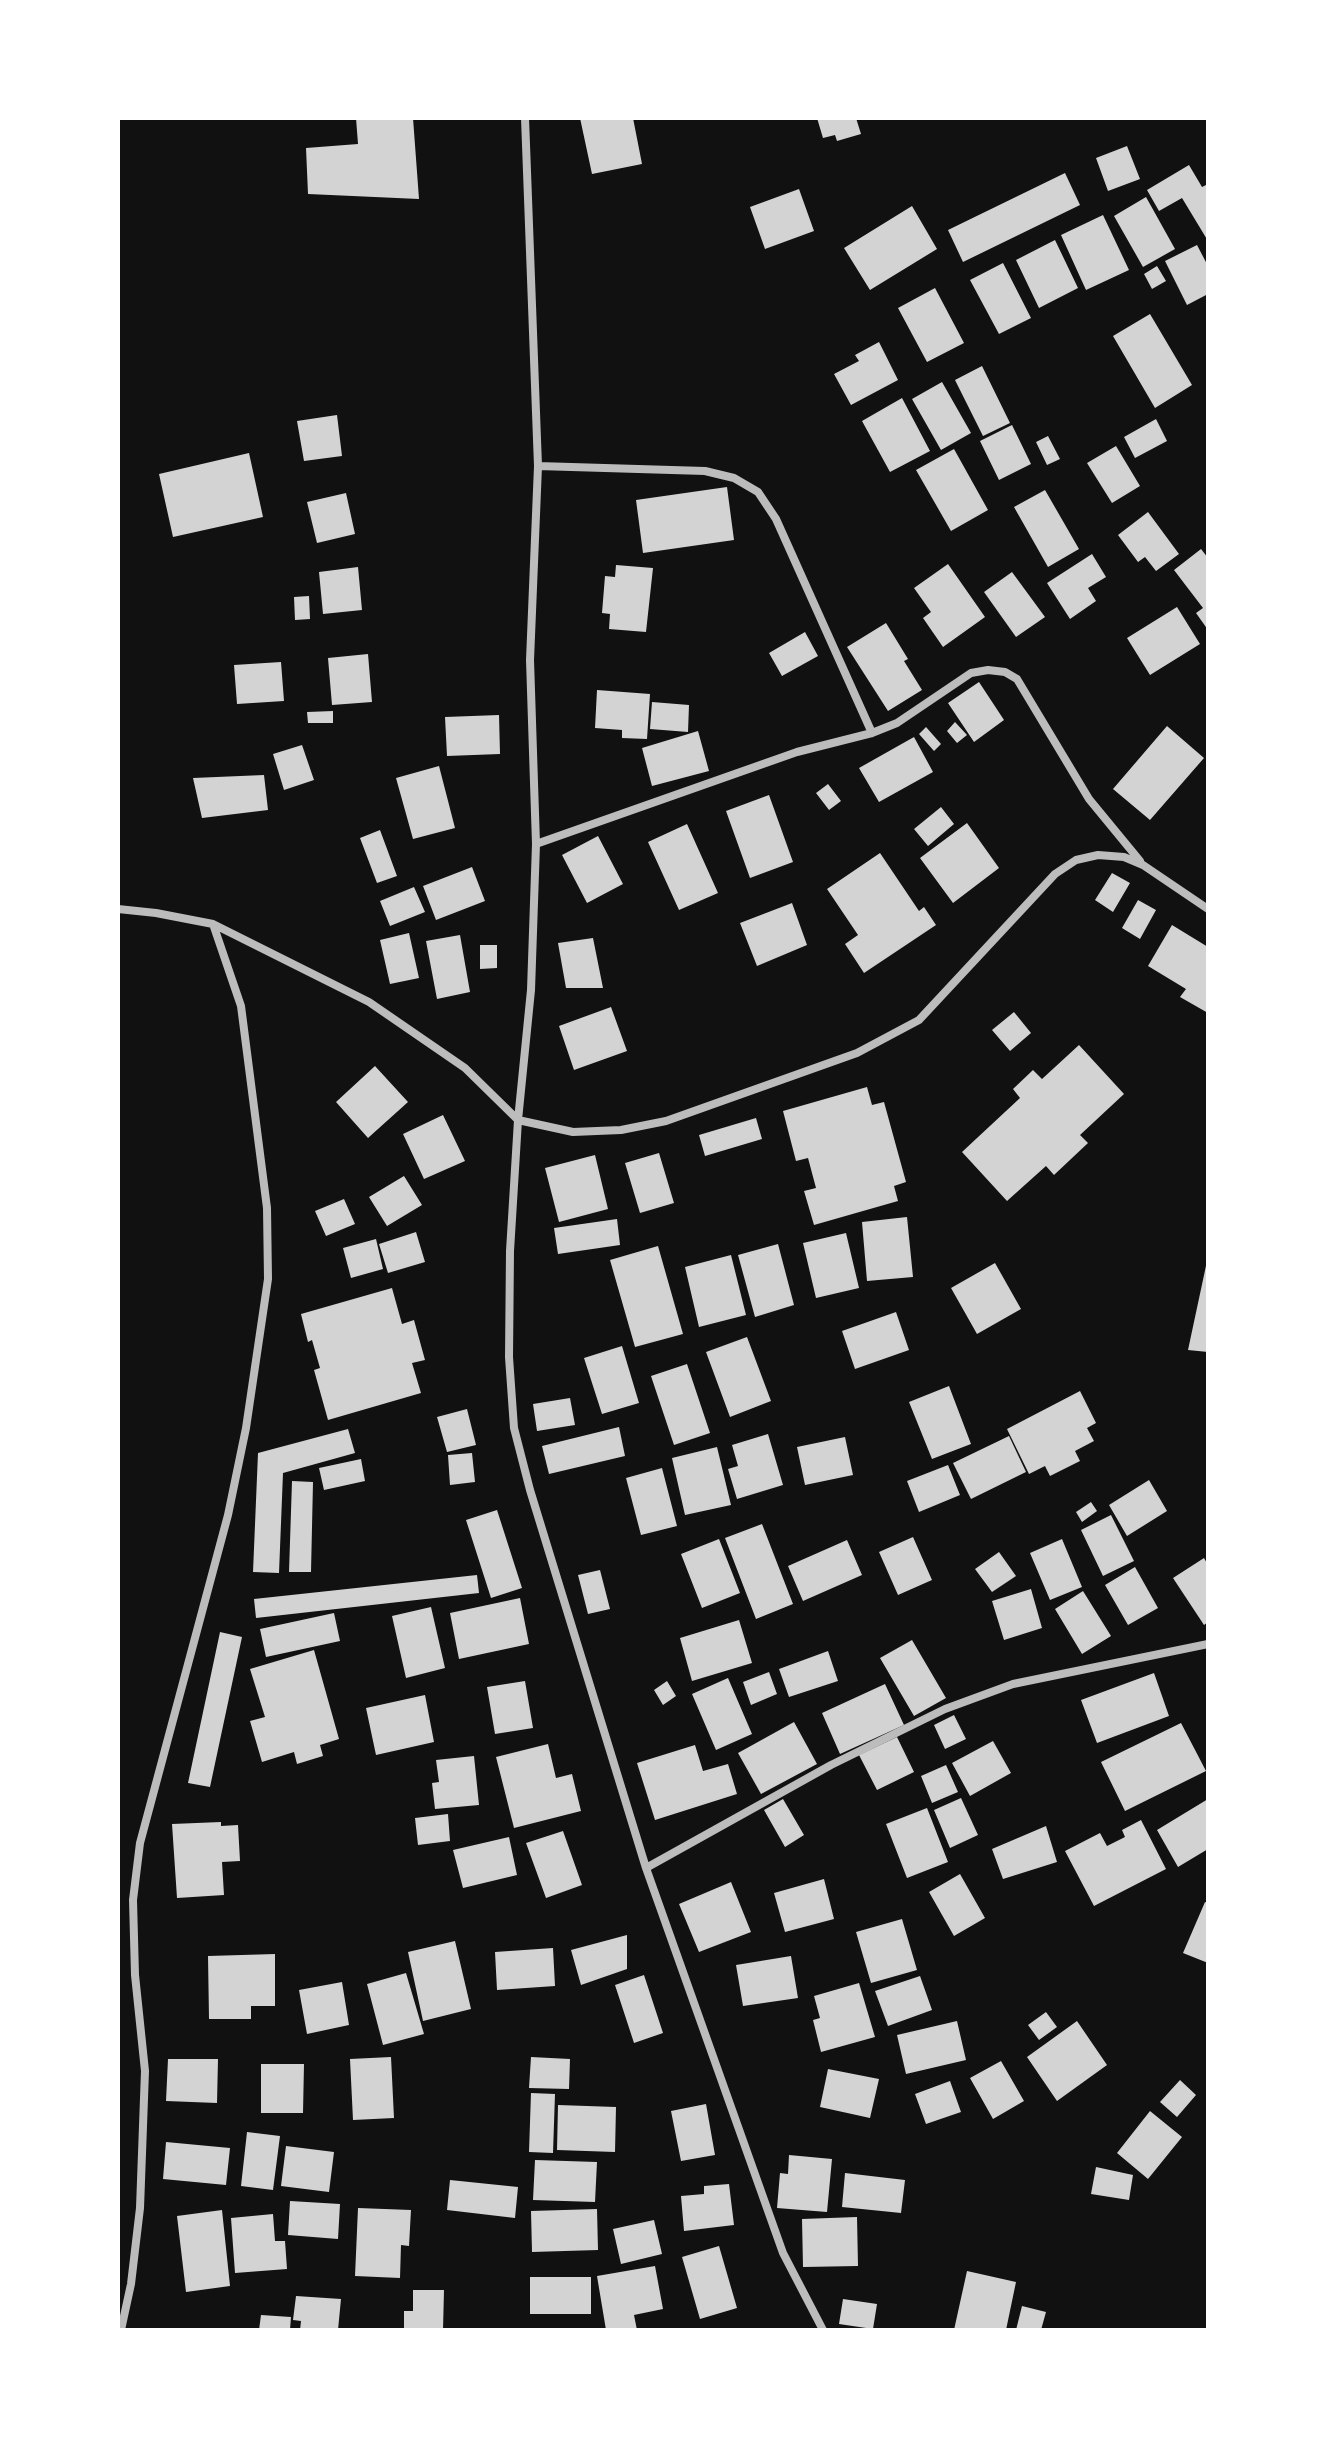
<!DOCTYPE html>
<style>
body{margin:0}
#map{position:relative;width:1326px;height:2448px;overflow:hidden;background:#111;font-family:Helvetica,sans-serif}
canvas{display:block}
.frame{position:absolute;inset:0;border:120px solid #fff;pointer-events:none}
</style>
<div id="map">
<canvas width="1326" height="2448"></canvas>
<div class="frame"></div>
</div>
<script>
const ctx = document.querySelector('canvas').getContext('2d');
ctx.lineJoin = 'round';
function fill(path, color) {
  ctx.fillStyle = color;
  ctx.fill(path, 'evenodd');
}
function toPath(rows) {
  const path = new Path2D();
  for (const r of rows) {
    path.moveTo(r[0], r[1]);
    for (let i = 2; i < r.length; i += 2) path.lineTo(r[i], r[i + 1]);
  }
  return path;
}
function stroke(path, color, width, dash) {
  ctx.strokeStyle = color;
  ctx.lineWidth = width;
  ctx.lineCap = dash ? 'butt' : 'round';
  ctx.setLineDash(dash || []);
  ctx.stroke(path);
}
fill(toPath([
 [356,118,413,118,419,199,308,194,306,148,358,144],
 [580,118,633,118,642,164,592,174],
 [817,118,856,118,861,134,837,141,835,135,823,138],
 [1127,146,1140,179,1108,191,1096,158],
 [1189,165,1202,187,1208,184,1208,241,1182,198,1159,211,1147,190],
 [1065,173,1080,205,963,262,948,230],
 [799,189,814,231,765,249,750,207],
 [1146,197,1175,249,1143,267,1114,216],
 [912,206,937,249,870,290,844,248],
 [1103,215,1129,270,1086,290,1061,235],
 [1055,240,1078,288,1039,308,1016,260],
 [1197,245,1208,266,1208,294,1187,305,1165,261],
 [1003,263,1031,318,999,334,970,280],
 [1157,266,1166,281,1152,289,1144,274],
 [935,288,964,343,927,362,898,308],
 [1150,314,1192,385,1155,408,1113,336],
 [879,342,898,380,851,405,834,374,859,361,855,355],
 [982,366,1010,423,983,436,955,380],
 [942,382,971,433,941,450,912,399],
 [902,398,930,451,890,472,862,421],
 [337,415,342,456,304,461,297,421],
 [1156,419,1167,441,1135,458,1124,437],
 [1012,425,1031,464,999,480,980,441],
 [1048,436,1060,459,1047,465,1036,442],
 [1116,446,1140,486,1112,503,1087,463],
 [954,449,988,510,951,531,916,470],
 [249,453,263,517,173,537,159,474],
 [727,487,734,540,643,553,636,500],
 [1045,490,1079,549,1048,567,1014,507],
 [346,493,355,534,317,543,307,502],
 [1148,512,1179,554,1156,571,1145,557,1138,562,1118,535],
 [1201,549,1208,558,1208,630,1196,613,1203,608,1174,570],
 [1092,554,1106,577,1088,588,1096,601,1070,619,1047,583],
 [948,564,985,617,943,647,923,618,931,612,914,588],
 [616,565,653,568,646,632,609,629,610,614,602,613,605,576,615,577],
 [358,567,362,610,323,614,319,572],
 [1012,572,1045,617,1016,637,984,592],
 [309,596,310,619,295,620,294,597],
 [1177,607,1200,644,1150,675,1127,638],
 [886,623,908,659,904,661,922,690,888,711,847,647],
 [805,632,818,656,782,676,769,653],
 [368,654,372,702,332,705,328,658],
 [281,662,284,701,237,704,234,665],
 [979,682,1004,720,974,742,948,703],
 [597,690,650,694,647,739,622,738,622,730,595,728],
 [652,702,689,705,688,732,650,729],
 [333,711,333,723,308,723,307,712],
 [499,715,500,754,447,756,445,717],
 [955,722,967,735,957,743,947,731],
 [1167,726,1204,758,1150,820,1113,789],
 [926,727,941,744,934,751,919,734],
 [698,731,709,771,652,786,642,748],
 [914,737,933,772,879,802,859,768],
 [302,745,314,780,284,790,273,754],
 [439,766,455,828,413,839,396,778],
 [264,775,268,810,202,818,193,778],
 [828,784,841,801,829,810,816,793],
 [769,795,793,862,750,878,726,811],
 [941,807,954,824,928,846,914,829],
 [967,823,999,868,953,903,920,858],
 [687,824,718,893,679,910,648,842],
 [380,830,397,876,377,883,360,838],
 [598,836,623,884,587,903,562,855],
 [880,853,919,911,924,907,936,925,864,973,845,944,858,935,827,889],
 [472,867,485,901,436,920,423,886],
 [1112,873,1130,883,1113,912,1095,900],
 [414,887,425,912,390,926,380,901],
 [1138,900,1156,910,1140,939,1122,928],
 [792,903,807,945,757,966,740,923],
 [1172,925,1208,947,1208,1013,1180,997,1186,989,1148,966],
 [409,933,419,978,390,984,380,940],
 [460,935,470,992,437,999,426,941],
 [593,938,603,988,566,988,558,943],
 [480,945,497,945,497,968,480,969],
 [611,1007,627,1051,574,1070,559,1026],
 [1014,1012,1031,1033,1010,1051,992,1030],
 [1079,1045,1124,1094,1080,1135,1088,1143,1054,1175,1046,1166,1007,1201,962,1152,1020,1098,1013,1089,1033,1070,1042,1079],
 [375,1066,408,1102,368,1138,336,1102],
 [867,1087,872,1105,884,1102,906,1182,894,1186,898,1201,814,1225,804,1191,816,1188,808,1158,796,1161,783,1111],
 [443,1115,465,1161,424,1179,403,1134],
 [756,1118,762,1139,705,1156,699,1135],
 [659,1153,674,1203,640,1213,625,1163],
 [595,1155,608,1209,559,1222,545,1168],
 [404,1176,422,1205,387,1226,369,1197],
 [344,1199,355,1224,326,1236,315,1211],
 [907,1217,913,1277,867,1281,862,1222],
 [617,1219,620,1245,558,1254,554,1228],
 [416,1232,425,1262,388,1273,379,1244],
 [846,1233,859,1288,816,1298,803,1243],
 [376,1239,383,1269,351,1278,343,1248],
 [778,1244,794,1305,755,1317,738,1255],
 [658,1246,683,1334,635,1347,610,1260],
 [731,1255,746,1315,699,1327,685,1267],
 [1207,1261,1208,1261,1208,1352,1188,1350],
 [995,1263,1021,1309,977,1334,951,1288],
 [392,1288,402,1324,414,1320,425,1360,412,1363,421,1393,328,1420,314,1370,320,1368,312,1340,308,1342,301,1314],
 [896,1312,909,1350,855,1369,842,1331],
 [747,1337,771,1401,730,1417,706,1352],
 [622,1346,639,1403,602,1414,584,1358],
 [687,1364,710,1433,674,1445,651,1376],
 [949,1386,971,1444,932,1459,909,1402],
 [1080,1391,1096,1423,1087,1428,1094,1441,1075,1451,1080,1461,1050,1476,1045,1466,1029,1474,1007,1429],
 [570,1398,575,1425,537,1431,533,1404],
 [467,1409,476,1445,447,1452,437,1417],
 [619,1427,625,1456,549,1474,542,1446],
 [348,1429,355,1453,283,1473,279,1573,253,1572,258,1453],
 [768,1434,783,1485,737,1499,728,1469,738,1466,732,1445],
 [1009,1436,1026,1472,971,1499,953,1463],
 [845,1437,853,1475,805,1485,797,1447],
 [717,1447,731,1505,685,1515,672,1458],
 [472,1453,475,1482,450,1485,448,1455],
 [361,1459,365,1481,324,1490,319,1468],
 [948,1465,960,1495,919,1512,907,1481],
 [662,1468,677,1526,641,1535,626,1478],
 [1149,1480,1167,1511,1127,1536,1109,1505],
 [292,1481,313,1482,311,1572,289,1572],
 [1091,1502,1097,1511,1082,1522,1076,1512],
 [497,1510,522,1588,491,1598,466,1520],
 [1111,1515,1134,1561,1103,1576,1081,1530],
 [762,1524,793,1604,756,1619,725,1538],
 [913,1537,932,1580,898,1595,879,1552],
 [719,1539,740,1593,702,1608,681,1554],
 [1062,1539,1082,1587,1050,1600,1030,1553],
 [847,1540,862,1575,803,1601,788,1566],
 [999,1552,1016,1576,992,1592,975,1569],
 [1204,1558,1208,1565,1208,1622,1204,1625,1173,1578],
 [1135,1567,1158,1608,1128,1625,1105,1585],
 [600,1570,610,1609,588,1614,578,1575],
 [477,1575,479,1593,256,1618,254,1599],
 [1031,1589,1042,1628,1004,1640,992,1601],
 [1083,1591,1111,1636,1082,1654,1055,1609],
 [520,1598,529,1644,459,1659,450,1613],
 [431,1607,445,1668,406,1678,392,1616],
 [334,1613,340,1641,266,1657,260,1629],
 [739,1620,752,1663,692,1681,680,1638],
 [220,1632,242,1637,210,1787,188,1783],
 [912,1640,946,1698,914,1716,880,1658],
 [314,1650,339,1739,320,1745,323,1756,297,1764,294,1752,262,1762,250,1721,265,1717,250,1669],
 [828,1651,838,1681,789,1697,779,1669],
 [769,1672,777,1694,751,1705,743,1682],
 [1154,1673,1169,1716,1097,1743,1081,1700],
 [728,1678,752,1734,716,1750,692,1694],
 [525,1681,533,1728,495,1734,487,1687],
 [667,1681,676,1696,663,1705,654,1690],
 [885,1684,904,1725,840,1754,822,1713],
 [425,1695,434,1742,376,1755,366,1708],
 [954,1715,966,1739,945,1749,934,1725],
 [794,1722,817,1764,761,1794,738,1753],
 [1181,1723,1206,1771,1125,1811,1101,1762],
 [897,1737,914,1772,877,1790,859,1755],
 [993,1741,1011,1773,970,1796,952,1763],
 [548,1744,556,1778,572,1774,581,1811,514,1828,496,1757],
 [695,1745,703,1771,728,1764,737,1794,655,1820,637,1763],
 [474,1756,479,1805,435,1809,432,1783,439,1782,436,1760],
 [946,1765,958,1792,932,1803,921,1776],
 [961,1798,978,1835,950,1848,934,1810],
 [783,1799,804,1835,785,1847,764,1810],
 [1208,1799,1208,1849,1178,1867,1157,1830],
 [927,1808,948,1862,907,1878,886,1824],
 [448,1814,450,1841,418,1845,415,1818],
 [1141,1820,1166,1869,1094,1906,1065,1851,1100,1833,1107,1846,1125,1837,1122,1830],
 [221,1822,221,1826,238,1825,240,1861,222,1862,224,1895,177,1898,172,1824],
 [1046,1826,1057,1862,1003,1879,992,1849],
 [563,1831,582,1885,546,1898,526,1843],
 [509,1837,517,1875,463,1888,453,1850],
 [960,1874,985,1918,954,1936,929,1892],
 [824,1879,834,1919,785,1932,774,1893],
 [731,1882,751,1932,699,1952,679,1904],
 [1205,1902,1208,1903,1208,1963,1183,1953],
 [902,1919,917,1970,871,1983,856,1932],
 [627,1935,627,1969,581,1985,571,1950],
 [455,1941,471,2009,423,2021,408,1952],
 [553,1948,555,1986,497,1990,495,1952],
 [275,1954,275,2006,251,2006,251,2019,209,2019,208,1956],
 [791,1956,798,1998,743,2006,736,1965],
 [406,1973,424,2034,383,2045,367,1984],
 [644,1975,663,2033,634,2043,615,1985],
 [920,1976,932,2010,888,2026,875,1991],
 [342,1982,349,2025,307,2034,299,1990],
 [859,1983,875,2037,821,2052,813,2020,820,2018,814,1996],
 [1046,2012,1057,2027,1039,2040,1028,2025],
 [957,2021,966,2060,906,2074,897,2035],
 [1077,2021,1107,2065,1057,2101,1027,2057],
 [391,2057,394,2118,353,2120,350,2059],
 [531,2057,570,2059,569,2089,529,2088],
 [168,2059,218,2059,217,2103,166,2101],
 [1001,2061,1024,2101,993,2119,970,2078],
 [261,2064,304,2064,303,2113,261,2113],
 [828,2069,879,2079,870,2118,820,2107],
 [1180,2080,1196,2095,1177,2117,1160,2102],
 [950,2081,961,2112,926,2124,915,2094],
 [531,2093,555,2094,553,2153,529,2152],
 [706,2104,715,2155,681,2161,671,2111],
 [558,2105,616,2107,615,2152,557,2150],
 [1150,2111,1182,2137,1148,2179,1117,2153],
 [247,2132,280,2136,273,2190,241,2186],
 [166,2142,230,2148,226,2185,163,2179],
 [286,2146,334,2152,329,2192,281,2186],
 [789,2155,832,2159,827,2212,777,2208,780,2173,788,2174],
 [535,2160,597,2162,595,2202,533,2200],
 [1096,2167,1133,2175,1129,2200,1091,2194],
 [845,2173,905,2180,901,2213,842,2207],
 [450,2180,518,2187,515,2218,447,2210],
 [729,2184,734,2225,684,2231,681,2196,704,2194,704,2186],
 [290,2201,340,2204,338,2239,288,2235],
 [358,2208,411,2210,409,2246,401,2245,400,2278,355,2276],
 [597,2209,598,2250,532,2252,531,2211],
 [222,2210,230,2286,186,2292,177,2216],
 [273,2214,275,2241,285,2241,287,2269,235,2273,231,2218],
 [857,2217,858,2266,803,2267,802,2219],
 [654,2220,662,2254,621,2264,613,2229],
 [719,2246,737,2308,700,2319,682,2257],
 [655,2266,663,2309,634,2315,637,2330,606,2330,597,2276],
 [967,2271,1016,2282,1006,2330,954,2330],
 [530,2277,591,2277,591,2314,530,2314],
 [413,2290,444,2290,443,2330,404,2330,404,2311,413,2311],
 [296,2296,341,2299,338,2330,300,2330,301,2321,293,2320],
 [843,2299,877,2304,873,2329,839,2324],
 [1022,2306,1046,2312,1041,2330,1016,2330],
 [261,2315,291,2317,290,2330,259,2330]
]), '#d3d3d3');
stroke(toPath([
 [525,118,538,466,530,660,536,844,531,990,518,1120,510,1251,509,1357,514,1428,530,1490,646,1868,783,2253,823,2330],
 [538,466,705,471,734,478,758,492,776,519,872,733],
 [536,844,797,752,872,733,897,723,971,673,988,670,1005,672,1017,679,1089,799,1140,861],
 [118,909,156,913,213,924,369,1002,465,1068,518,1120,573,1132,621,1130,666,1121,857,1053,919,1020,1055,874,1076,860,1098,855,1124,857,1143,865,1208,909],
 [646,1868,831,1765,945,1709,1013,1684,1208,1644],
 [121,2330,131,2284,140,2208,145,2071,135,1975,133,1900,140,1843,228,1515,246,1428,268,1279,267,1208,241,1006,213,924]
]), '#bcbcbc', 8);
</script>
